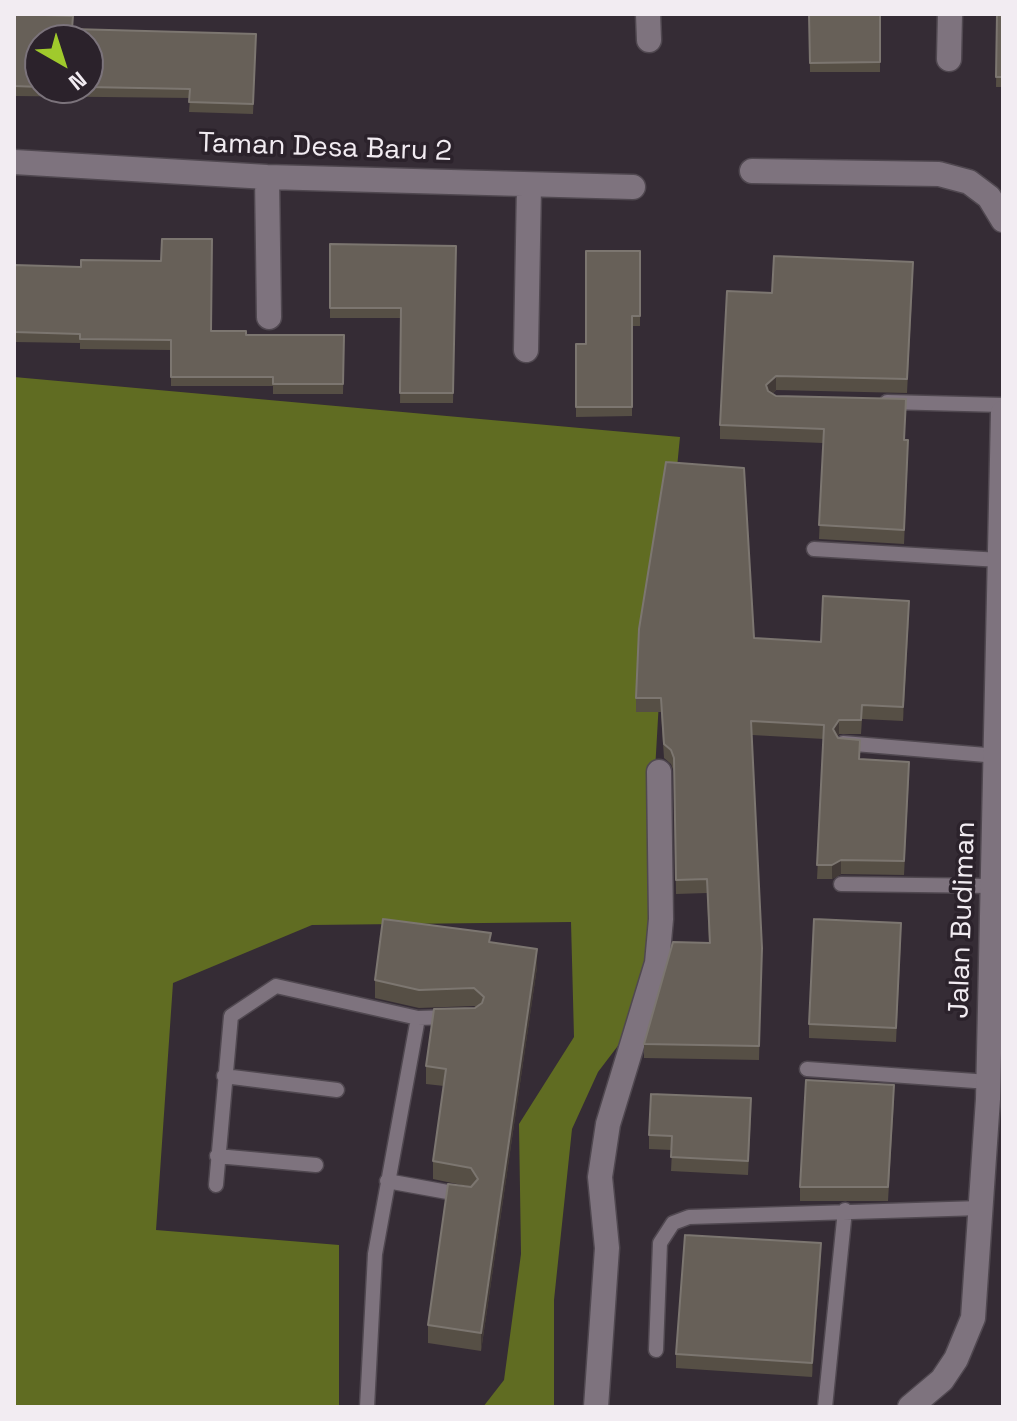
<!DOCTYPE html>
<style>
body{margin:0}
#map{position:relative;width:1017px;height:1421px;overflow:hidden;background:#352c35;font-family:"Space Grotesk",sans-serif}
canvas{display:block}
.frame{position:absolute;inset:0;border:16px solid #f2ecf2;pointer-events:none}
.north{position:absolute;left:24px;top:24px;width:80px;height:80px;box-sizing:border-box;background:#2b222b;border:2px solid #7b737b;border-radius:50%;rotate:141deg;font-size:22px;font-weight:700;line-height:32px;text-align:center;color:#f2ecf2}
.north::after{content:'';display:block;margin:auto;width:28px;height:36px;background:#a0ca2c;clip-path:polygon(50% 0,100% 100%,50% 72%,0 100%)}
</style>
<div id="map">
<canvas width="1017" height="1421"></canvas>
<div class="frame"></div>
<div class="north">N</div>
</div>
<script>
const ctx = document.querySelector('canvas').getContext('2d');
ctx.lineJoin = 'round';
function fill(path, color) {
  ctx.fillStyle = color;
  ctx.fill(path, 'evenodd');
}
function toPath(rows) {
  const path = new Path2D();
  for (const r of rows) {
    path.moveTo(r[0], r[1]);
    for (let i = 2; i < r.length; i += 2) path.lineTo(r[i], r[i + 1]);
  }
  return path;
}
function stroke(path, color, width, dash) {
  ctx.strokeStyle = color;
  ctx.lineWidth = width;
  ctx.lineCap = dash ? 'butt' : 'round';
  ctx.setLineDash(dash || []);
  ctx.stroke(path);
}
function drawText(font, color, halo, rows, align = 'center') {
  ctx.font = font + ' "Space Grotesk",sans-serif';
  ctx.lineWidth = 7;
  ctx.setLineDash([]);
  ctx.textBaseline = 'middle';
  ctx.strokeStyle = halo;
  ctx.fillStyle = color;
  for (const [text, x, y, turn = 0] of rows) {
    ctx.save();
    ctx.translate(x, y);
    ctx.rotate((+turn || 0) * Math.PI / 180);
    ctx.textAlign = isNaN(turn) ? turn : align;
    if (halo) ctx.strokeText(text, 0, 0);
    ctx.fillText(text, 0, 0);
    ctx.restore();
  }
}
fill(toPath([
 [14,377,680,437,666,578,649,876,649,1005,598,1072,572,1129,554,1300,554,1407,483,1407,504,1380,521,1254,519,1124,574,1037,571,922,312,925,173,983,156,1230,339,1245,339,1407,14,1407]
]), '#606c22');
const lane = toPath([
 [887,402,1003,405],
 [814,549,1000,560],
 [843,743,998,756],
 [841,884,993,886],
 [807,1069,989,1082],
 [224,1076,337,1090],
 [217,1156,316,1165],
 [387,1181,464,1195],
 [216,1185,231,1016,276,986,418,1018,450,1017],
 [656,1350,660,1243,673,1223,689,1217,981,1208],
 [367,1407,375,1254,418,1018],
 [825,1407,845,1210]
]);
const street = toPath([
 [648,14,649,40],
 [949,59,950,14],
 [14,162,267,177,633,187],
 [752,171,939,174,969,182,989,197,1003,220],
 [267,177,269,317],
 [526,350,529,186],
 [596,1407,607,1248,600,1177,608,1124,657,963,661,919,659,772],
 [910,1407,942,1380,956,1359,973,1318,988,1099,1003,413]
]);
stroke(lane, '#504850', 17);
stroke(street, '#504850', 27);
stroke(lane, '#7e737e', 14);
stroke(street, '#7e737e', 24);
fill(toPath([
 [14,14,73,29,256,34,253,114,189,112,190,98,14,96],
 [40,40,88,40,88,88,40,88],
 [809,14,880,14,880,72,810,72],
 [997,14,1003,14,1003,87,996,87],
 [330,244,456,246,453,403,400,403,401,318,330,318],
 [640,251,640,326,632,326,632,416,576,417,576,344,586,344],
 [14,265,211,331,246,335,344,335,343,394,273,394,273,386,171,386,171,350,80,349,80,343,14,342],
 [913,276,907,393,776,390,772,394,776,396,906,413,904,440,908,454,904,544,819,539,823,443,720,439,720,425,772,293],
 [909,615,903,721,862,719,861,734,839,734,837,737,860,759,909,776,904,875,841,874,832,879,817,879,824,739,752,735,762,948,759,1060,644,1058,644,1044,709,943,707,893,676,894,674,772,671,764,664,758,661,712,636,712,636,698,754,638,821,642],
 [901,937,896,1042,809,1038,809,1024],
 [491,943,537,967,481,1351,428,1343,428,1325,471,1187,433,1179,433,1161,444,1086,426,1084,426,1066,476,1007,474,1006,419,1008,375,998,375,980],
 [894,1099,888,1201,800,1201,800,1187],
 [751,1112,748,1175,671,1171,672,1150,649,1149,649,1135],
 [821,1257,812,1377,676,1368,676,1354]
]), '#564f45');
fill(toPath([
 [776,376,776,390,766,399,766,385],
 [909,601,909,615,903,721,903,707],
 [839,720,839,734,833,743,833,729],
 [841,860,841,874,832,879,832,865],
 [537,949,537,967,481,1351,481,1333],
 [821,1243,821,1257,812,1377,812,1363]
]), '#423a37');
const building = toPath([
 [14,14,73,16,72,29,256,34,253,104,189,102,190,89,88,87,88,40,40,40,40,87,14,86,14,14],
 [809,14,880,14,880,62,810,63,809,14],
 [997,14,1003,14,1003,77,996,77,997,14],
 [162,239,212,239,211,331,246,331,246,335,344,335,343,384,273,384,273,377,171,377,171,340,80,339,80,334,14,332,14,265,81,267,81,260,161,261,162,239],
 [330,244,456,246,453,393,400,393,401,308,330,308,330,244],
 [586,251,640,251,640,316,632,316,632,407,576,407,576,344,586,344,586,251],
 [774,256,913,262,907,379,776,376,766,385,768,391,776,396,906,399,904,440,908,440,904,530,819,525,824,429,720,425,727,291,772,293,774,256],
 [666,462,744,468,754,638,821,642,823,596,909,601,903,707,862,705,861,720,839,720,833,729,838,738,860,740,859,759,909,762,904,861,841,860,832,865,817,865,824,725,751,721,762,948,759,1046,644,1044,673,942,710,943,707,879,676,880,674,758,671,750,664,744,661,698,636,698,639,629,666,462],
 [383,919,491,933,489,942,537,949,481,1333,428,1325,448,1184,471,1187,478,1179,471,1168,433,1161,446,1069,426,1066,434,1009,475,1008,482,1003,484,997,474,988,419,990,375,980,383,919],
 [814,919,901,923,896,1028,809,1024,814,919],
 [806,1080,894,1085,888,1187,800,1187,806,1080],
 [651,1094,751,1098,748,1161,671,1157,672,1136,649,1135,651,1094],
 [685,1235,821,1243,812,1363,676,1354,685,1235]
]);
fill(building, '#676058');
stroke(building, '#7c7670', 2);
drawText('28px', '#f2ecf2', '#2b222b', [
 ["Taman Desa Baru 2",325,148,2],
 ["Jalan Budiman",963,920,-88]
]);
</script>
